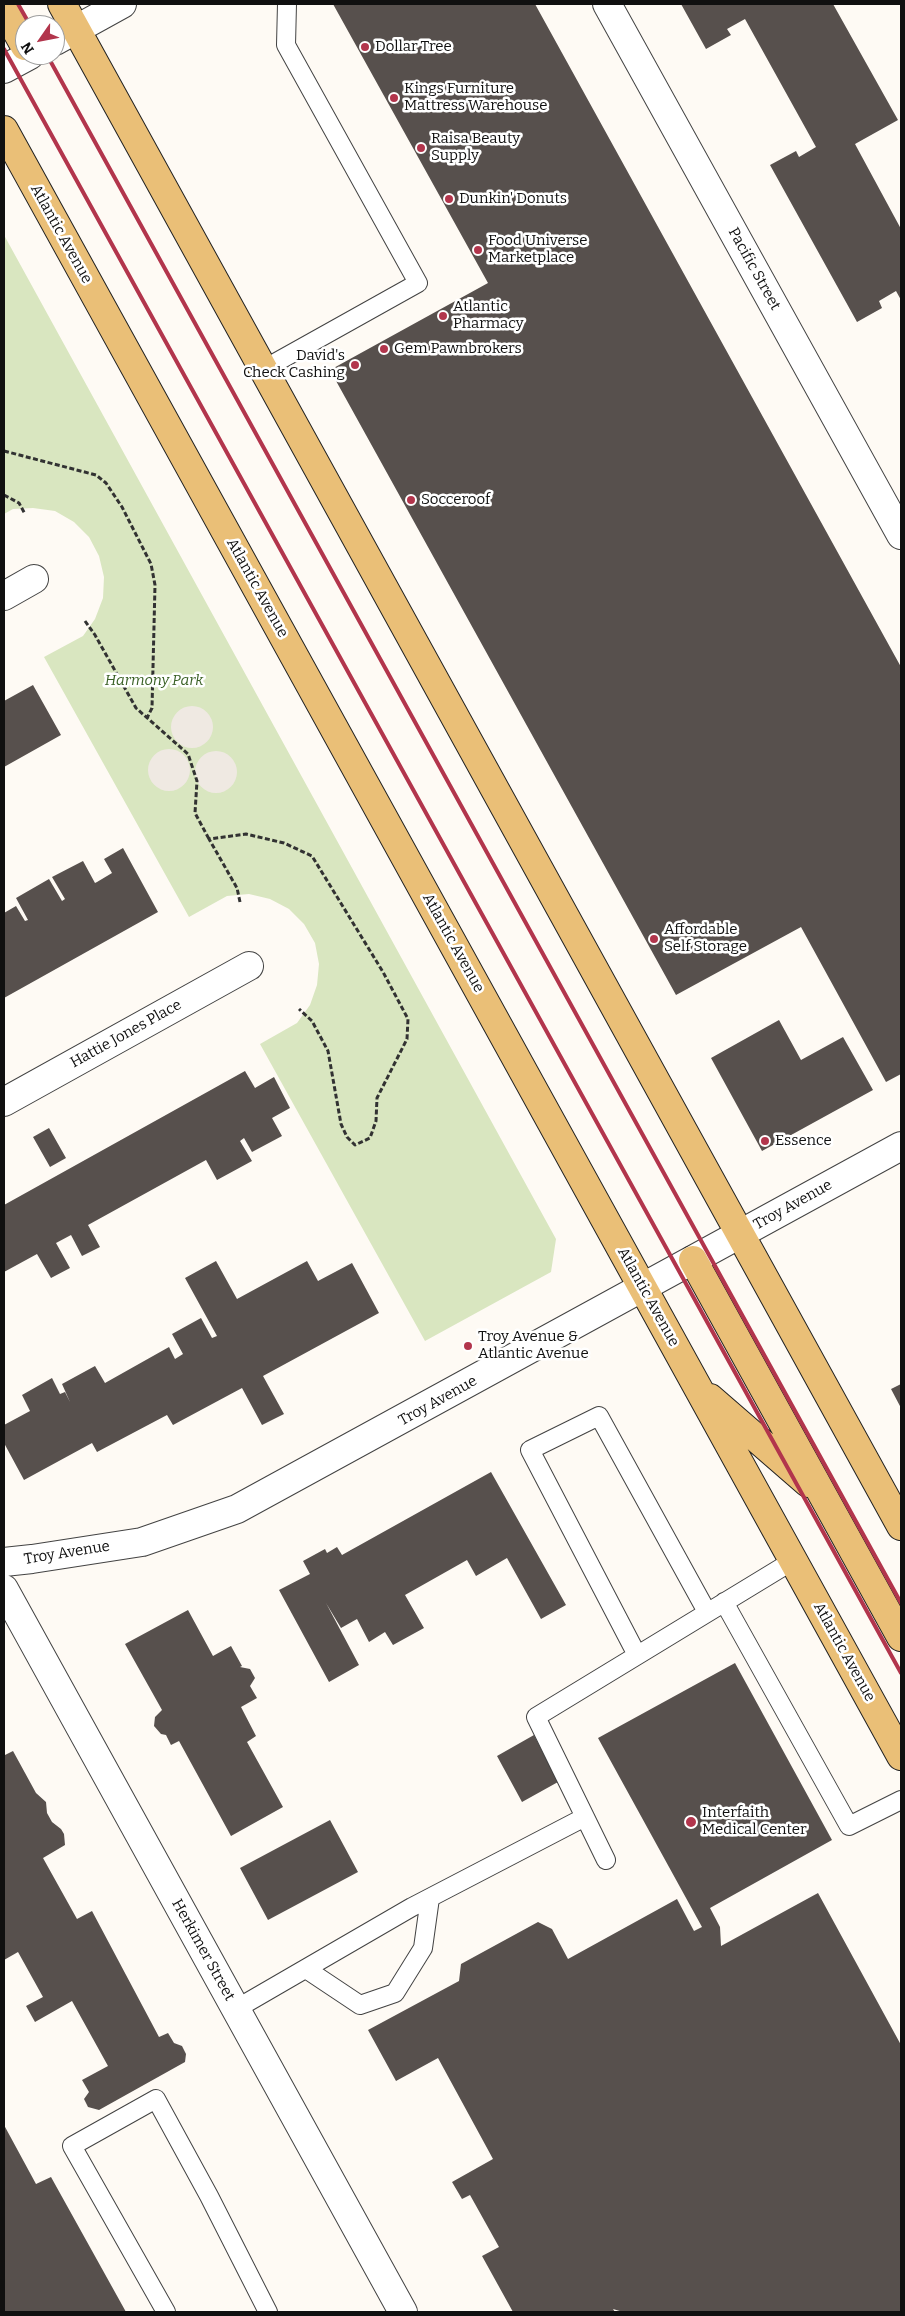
<!DOCTYPE html>
<style>
body{margin:0}
#map{position:relative;width:905px;height:2316px;overflow:hidden;background:#fefaf4;font-family:Bitter,serif}
canvas{display:block}
.frame{position:absolute;inset:0;border:5px solid #101010;pointer-events:none}
.north{position:absolute;left:15px;top:15px;width:50px;height:50px;box-sizing:border-box;background:#fff;border:1px solid #9f9f9f;border-radius:50%;rotate:237deg;font-size:14px;font-weight:700;line-height:20px;text-align:center;color:#101010}
.north::after{content:'';display:block;margin:auto;width:18px;height:22px;background:#b2354c;clip-path:polygon(50% 0,100% 100%,50% 72%,0 100%)}
</style>
<div id="map">
<canvas width="905" height="2316"></canvas>
<div class="frame"></div>
<div class="north">N</div>
</div>
<script>
const ctx = document.querySelector('canvas').getContext('2d');
ctx.lineJoin = 'round';
function fill(path, color) {
  ctx.fillStyle = color;
  ctx.fill(path, 'evenodd');
}
function toPath(rows) {
  const path = new Path2D();
  for (const r of rows) {
    if (r.length === 3) {
      path.moveTo(r[0] + r[2], r[1]);
      path.arc(r[0], r[1], r[2], 0, 2 * Math.PI);
      continue;
    }
    path.moveTo(r[0], r[1]);
    for (let i = 2; i < r.length; i += 2) path.lineTo(r[i], r[i + 1]);
  }
  return path;
}
function stroke(path, color, width, dash) {
  ctx.strokeStyle = color;
  ctx.lineWidth = width;
  ctx.lineCap = dash ? 'butt' : 'round';
  ctx.setLineDash(dash || []);
  ctx.stroke(path);
}
function drawText(font, color, halo, rows, align = 'center') {
  ctx.font = font + ' Bitter,serif';
  ctx.lineWidth = 5;
  ctx.setLineDash([]);
  ctx.textBaseline = 'middle';
  ctx.strokeStyle = halo;
  ctx.fillStyle = color;
  for (const [text, x, y, turn = 0] of rows) {
    ctx.save();
    ctx.translate(x, y);
    ctx.rotate((+turn || 0) * Math.PI / 180);
    ctx.textAlign = isNaN(turn) ? turn : align;
    if (halo) ctx.strokeText(text, 0, 0);
    ctx.fillText(text, 0, 0);
    ctx.restore();
  }
}
fill(toPath([
 [4,235,556,1239,551,1272,425,1341,260,1044,297,1023,310,1005,317,985,319,964,315,943,304,924,289,909,270,899,249,894,227,896,189,917,44,657,83,636,95,619,103,598,104,577,99,556,89,537,74,522,55,511,33,508,13,509,4,514]
]), '#d9e6c0');
fill(toPath([
 [192,727,21],
 [169,770,21],
 [216,772,21]
]), '#efe9e2');
fill(toPath([
 [333,4,535,4,901,667,901,1074,886,1082,801,927,676,995,330,370,488,283],
 [681,4,833,4,898,120,855,144,901,229,901,300,896,291,879,301,882,308,857,322,770,165,796,151,799,157,816,147,745,19,727,29,731,35,706,49],
 [33,685,61,735,4,767,4,701],
 [123,848,158,912,4,998,4,913,16,906,25,921,28,920,16,898,49,879,62,901,65,899,52,877,83,861,95,883,97,882,112,873,104,859],
 [779,1020,801,1060,843,1037,873,1090,762,1151,711,1058],
 [245,1071,255,1088,274,1077,290,1108,272,1118,282,1136,252,1152,244,1138,240,1141,252,1161,217,1180,206,1160,88,1225,100,1247,82,1256,71,1235,56,1243,70,1268,51,1278,37,1254,4,1272,4,1205],
 [49,1128,66,1158,50,1167,33,1137],
 [216,1261,237,1299,307,1261,318,1281,352,1263,379,1313,263,1376,284,1414,262,1425,242,1388,173,1425,167,1415,97,1452,92,1443,24,1480,4,1443,4,1425,30,1411,22,1395,52,1378,60,1394,65,1392,70,1402,62,1384,95,1366,105,1383,169,1347,175,1359,183,1354,172,1334,201,1318,212,1338,217,1336,185,1278],
 [901,1384,901,1408,891,1389],
 [491,1472,566,1605,541,1619,507,1558,476,1576,467,1560,405,1595,424,1628,393,1645,385,1632,369,1642,357,1619,341,1628,326,1603,359,1665,329,1682,279,1590,310,1574,303,1561,325,1549,327,1553,337,1547,342,1555],
 [188,1610,213,1656,231,1646,242,1666,240,1667,250,1669,255,1678,250,1686,257,1698,241,1707,256,1736,247,1742,283,1807,231,1836,179,1741,171,1745,166,1735,161,1734,154,1726,155,1717,162,1710,125,1644],
 [735,1663,832,1840,710,1908,720,1927,721,1946,818,1893,901,2045,901,2312,623,2312,613,2309,615,2312,513,2312,482,2256,499,2247,470,2195,462,2199,452,2182,493,2159,438,2058,396,2081,368,2030,459,1981,461,1964,538,1922,552,1929,568,1959,677,1899,694,1931,702,1927,598,1738],
 [534,1735,558,1782,522,1802,497,1756],
 [13,1751,36,1793,46,1802,47,1813,52,1822,61,1829,64,1834,65,1845,43,1858,77,1919,92,1911,159,2037,168,2033,174,2043,182,2046,186,2054,185,2062,99,2110,88,2107,84,2099,89,2092,82,2080,108,2066,72,2001,35,2022,26,2006,43,1997,18,1952,4,1960,4,1753,5,1755],
 [330,1820,358,1872,268,1920,240,1868],
 [4,2125,36,2184,51,2177,126,2312,4,2312]
]), '#57504d');
const lane = toPath([
 [264,369,418,283,286,45,287,4],
 [724,1602,849,1826,901,1800],
 [637,1655,530,1450,599,1416,707,1612],
 [606,1860,536,1717,794,1560],
 [306,1969,360,2005,395,1993,423,1948,430,1898],
 [236,2009,412,1907,585,1817],
 [166,2312,72,2146,156,2099,209,2196,268,2312]
]);
const street = toPath([
 [607,4,901,535],
 [55,41,122,4],
 [4,69,30,55],
 [4,596,34,579],
 [4,1102,249,966],
 [4,1562,32,1559,142,1542,237,1509,901,1146],
 [4,1589,403,2312]
]);
const primary = toPath([
 [62,4,901,1526],
 [4,9,25,46],
 [4,130,901,1756],
 [693,1260,901,1637],
 [710,1398,808,1483]
]);
stroke(lane, '#434343', 20);
stroke(street, '#434343', 30);
stroke(primary, '#212121', 30);
stroke(toPath([
 [4,451,96,475,106,483,122,507,151,564,155,585,152,708,147,718],
 [4,495,19,503,25,514],
 [85,621,95,635,136,708,188,754,197,781,195,813,209,839],
 [240,902,237,888,209,839,246,834,284,843,312,856,383,972,408,1019,407,1039,377,1098,376,1121,370,1138,355,1145,347,1137,341,1124,328,1051,312,1021,299,1009]
]), '#323232', 3, [5, 2.5]);
stroke(lane, '#fff', 18);
stroke(street, '#fff', 28);
stroke(primary, '#eabf77', 28);
stroke(toPath([
 [18,4,30,25],
 [4,49,901,1673],
 [47,55,901,1603]
]), '#b2354c', 4);
for (const [x, y, r, color] of [
 [365,47,5,"#b2354c"],
 [394,98,5,"#b2354c"],
 [421,148,5,"#b2354c"],
 [449,199,5,"#b2354c"],
 [478,250,5,"#b2354c"],
 [443,316,5,"#b2354c"],
 [384,349,5,"#b2354c"],
 [355,365,5,"#b2354c"],
 [411,500,5,"#b2354c"],
 [654,939,5,"#b2354c"],
 [765,1141,5,"#b2354c"],
 [468,1346,5,"#b2354c"],
 [691,1822,6,"#b2354c"]
]) {
  const dot = new Path2D();
  dot.arc(x, y, r, 0, 2 * Math.PI);
  ctx.fillStyle = color;
  ctx.fill(dot);
  stroke(dot, '#fff', 2);
}
drawText('15px', '#101010', '#fff', [
 ["Dollar Tree",375,47],
 ["Kings Furniture",404,89],
 ["Mattress Warehouse",404,106],
 ["Raisa Beauty",431,139],
 ["Supply",431,156],
 ["Dunkin' Donuts",459,199],
 ["Food Universe",488,241],
 ["Marketplace",488,258],
 ["Atlantic",453,307],
 ["Pharmacy",453,324],
 ["Gem Pawnbrokers",394,349],
 ["David's",345,356,"right"],
 ["Check Cashing",345,373,"right"],
 ["Socceroof",421,500],
 ["Affordable",664,930],
 ["Self Storage",664,947],
 ["Essence",775,1141],
 ["Troy Avenue &",478,1337],
 ["Atlantic Avenue",478,1354],
 ["Interfaith",702,1813],
 ["Medical Center",702,1830]
], 'left');
drawText('15px', '#101010', '#fff', [
 ["Atlantic Avenue",61,234,61],
 ["Pacific Street",754,269,61],
 ["Atlantic Avenue",257,588,61],
 ["Atlantic Avenue",453,943,61],
 ["Hattie Jones Place",126,1034,-29],
 ["Troy Avenue",793,1205,-29],
 ["Atlantic Avenue",648,1297,61],
 ["Troy Avenue",438,1401,-29],
 ["Troy Avenue",67,1553,-9],
 ["Atlantic Avenue",844,1652,61],
 ["Herkimer Street",203,1950,61]
]);
drawText('italic 15px', '#3a6126', '#fff', [
 ["Harmony Park",154,681]
]);
</script>
